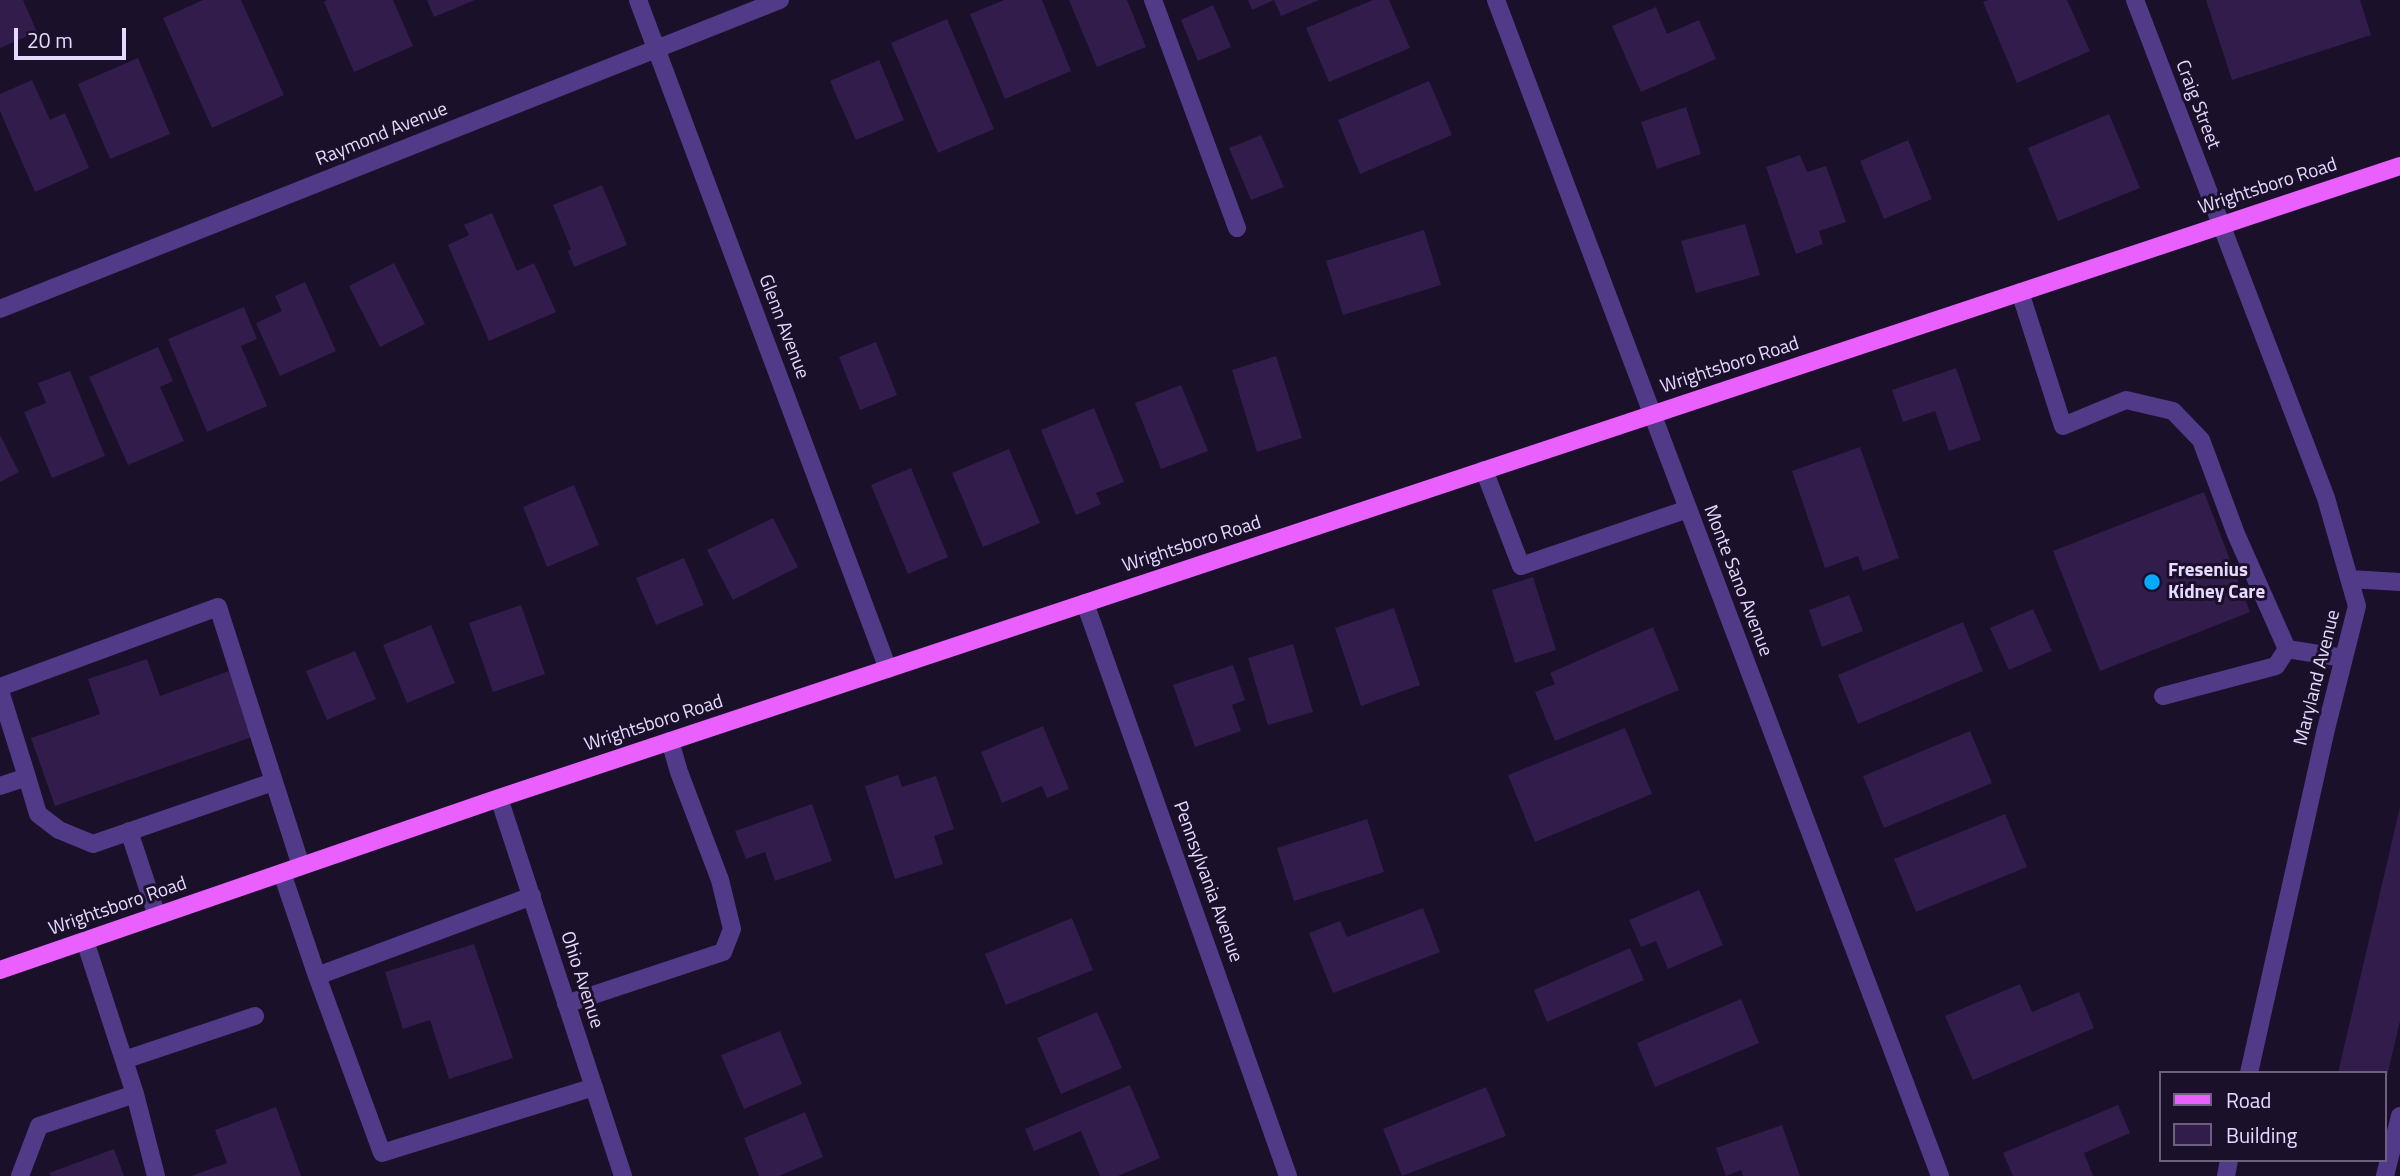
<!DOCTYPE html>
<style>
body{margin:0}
#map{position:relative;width:2400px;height:1176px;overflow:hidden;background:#1b102a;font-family:"Titillium Web",sans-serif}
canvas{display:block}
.legend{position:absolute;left:2159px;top:1071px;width:228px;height:91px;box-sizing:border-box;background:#1b102a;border:2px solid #6d607f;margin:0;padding:9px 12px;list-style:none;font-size:21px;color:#e7d9ff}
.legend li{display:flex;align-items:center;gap:14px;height:35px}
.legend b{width:35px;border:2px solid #6d607f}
.scale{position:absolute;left:14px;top:28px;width:112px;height:32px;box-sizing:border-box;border:4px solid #e7d9ff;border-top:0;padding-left:9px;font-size:21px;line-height:24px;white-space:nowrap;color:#e7d9ff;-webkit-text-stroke:5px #1b102a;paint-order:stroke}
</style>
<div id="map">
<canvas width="2400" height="1176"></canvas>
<ul class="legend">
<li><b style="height:9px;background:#ea60ff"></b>Road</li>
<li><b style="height:19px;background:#311c4b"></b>Building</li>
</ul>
<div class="scale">20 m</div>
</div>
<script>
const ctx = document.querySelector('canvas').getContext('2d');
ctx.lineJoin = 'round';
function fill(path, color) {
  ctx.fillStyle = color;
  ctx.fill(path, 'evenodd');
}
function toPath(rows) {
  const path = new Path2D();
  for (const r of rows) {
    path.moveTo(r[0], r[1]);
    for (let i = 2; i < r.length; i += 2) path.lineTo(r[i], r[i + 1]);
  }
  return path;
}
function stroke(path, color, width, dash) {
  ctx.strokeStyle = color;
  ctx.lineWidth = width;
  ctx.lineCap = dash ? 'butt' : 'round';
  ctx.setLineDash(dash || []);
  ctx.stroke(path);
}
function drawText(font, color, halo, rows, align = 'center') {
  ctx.font = font + ' "Titillium Web",sans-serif';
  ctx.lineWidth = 6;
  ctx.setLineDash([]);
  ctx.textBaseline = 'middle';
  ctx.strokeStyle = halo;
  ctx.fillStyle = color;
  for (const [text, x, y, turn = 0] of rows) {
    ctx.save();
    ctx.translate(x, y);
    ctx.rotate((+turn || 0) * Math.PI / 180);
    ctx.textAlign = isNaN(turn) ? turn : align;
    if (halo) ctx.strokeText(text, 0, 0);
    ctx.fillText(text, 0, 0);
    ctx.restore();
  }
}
fill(toPath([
 [0,0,23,0,37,32,0,48],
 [203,0,241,0,284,95,212,128,163,18],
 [327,0,393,0,413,46,354,72,324,2],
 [427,0,475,0,434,17],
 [1004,0,1042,0,1071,71,1005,99,970,14],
 [1069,0,1127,0,1146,47,1097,67],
 [1248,0,1319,0,1281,16,1274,0,1252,10],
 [1373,0,1389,0,1410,48,1329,82,1306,28],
 [1988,0,2067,0,2090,51,2017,83,1983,2],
 [2206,0,2360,0,2371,35,2232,80],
 [1213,5,1231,47,1198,61,1181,20],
 [1656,7,1667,34,1699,20,1716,59,1641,92,1612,26],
 [947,19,994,129,938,153,891,43],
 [138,58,170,134,110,159,78,84],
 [879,60,904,120,856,140,830,81],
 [32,80,50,120,65,113,89,168,35,192,0,111,0,94],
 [1429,81,1452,135,1360,174,1338,120],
 [1686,107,1701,154,1657,169,1641,122],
 [2109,114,2140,188,2058,221,2028,148],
 [1261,135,1284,187,1251,200,1229,148],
 [1908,140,1932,199,1884,219,1860,161],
 [1800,155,1807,172,1826,166,1846,222,1819,231,1823,244,1796,254,1766,167],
 [602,185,627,245,574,267,568,251,571,249,553,205],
 [492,213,517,271,534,263,556,312,489,341,448,245,469,235,464,225],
 [1745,224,1760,275,1696,293,1681,241],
 [1424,230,1441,285,1343,315,1326,261],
 [394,263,425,324,380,347,349,286],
 [305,282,336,351,280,376,256,323,282,311,275,296],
 [244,307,257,339,241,346,267,406,207,432,168,339],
 [876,342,897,395,860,410,839,357],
 [158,347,173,381,160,387,184,441,128,465,89,377],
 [1276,356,1302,438,1257,452,1232,370],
 [1956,368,1981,440,1949,451,1935,411,1903,422,1892,390],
 [70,371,105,456,52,478,24,412,46,403,38,383],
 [1181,385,1208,451,1161,469,1135,403],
 [1094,408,1124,482,1096,493,1101,504,1076,515,1041,430],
 [0,435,19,472,0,482],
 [1860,447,1899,558,1863,571,1858,556,1825,568,1792,471],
 [1009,449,1040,523,983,547,952,473],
 [911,468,948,557,908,574,871,485],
 [574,485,599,545,547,567,523,507],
 [2204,492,2250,612,2100,671,2053,551],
 [773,518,798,567,733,600,707,550],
 [684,558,704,605,656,625,636,578],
 [1533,577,1556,650,1515,663,1492,590],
 [1849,595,1863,631,1822,647,1809,610],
 [521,605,545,674,493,692,469,623],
 [1394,608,1420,685,1361,706,1335,628],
 [2033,609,2052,651,2009,670,1990,628],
 [1963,622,1983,671,1858,724,1838,675],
 [431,625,455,683,407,703,383,645],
 [1653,627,1679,690,1555,741,1535,692,1555,684,1550,673],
 [1293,644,1313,712,1268,725,1248,658],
 [355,651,376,699,327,720,306,671],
 [147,659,160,696,229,671,252,737,55,806,31,738,100,714,88,679],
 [1233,665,1245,700,1232,705,1241,731,1195,747,1173,685],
 [1043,726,1069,789,1047,798,1042,786,1002,803,981,752],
 [1625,728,1652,794,1535,842,1508,775],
 [1970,731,1992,783,1884,828,1863,776],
 [898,775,902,787,936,776,954,829,934,836,943,864,895,879,865,786],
 [812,804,832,861,775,881,765,852,746,859,735,831],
 [2400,807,2400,1021,2385,1085,2384,1073,2338,1073],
 [2005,814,2027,867,1916,912,1894,859],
 [1367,819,1384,872,1294,901,1277,848],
 [1699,890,1723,945,1668,969,1656,941,1641,947,1629,920],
 [1423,908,1440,952,1333,993,1309,933,1340,921,1347,937],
 [1072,918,1093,970,1006,1005,985,954],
 [474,944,513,1058,449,1079,430,1020,403,1029,385,972],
 [1630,948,1644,980,1547,1022,1534,990],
 [2020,984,2032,1012,2079,992,2094,1028,1973,1080,1945,1016],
 [1741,999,1759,1043,1655,1087,1637,1043],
 [1097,1012,1122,1068,1061,1094,1037,1038],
 [780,1031,802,1084,744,1109,721,1055],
 [1130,1085,1160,1158,1118,1176,1100,1176,1081,1131,1034,1151,1025,1129],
 [1486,1087,1506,1136,1402,1176,1383,1129],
 [2118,1105,2130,1133,2084,1153,2093,1176,2013,1176,2003,1153],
 [276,1107,301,1176,191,1176,227,1163,215,1130],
 [805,1112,823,1157,779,1176,759,1176,744,1138],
 [1782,1125,1800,1176,1743,1176,1741,1170,1726,1176,1716,1148],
 [114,1149,124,1176,51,1176,49,1173]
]), '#311c4b');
stroke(toPath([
 [638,0,888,669],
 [1153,0,1237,228],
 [1496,0,1940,1176],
 [2135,0,2326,498,2357,606,2326,729,2249,1073],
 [2020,292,2063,426,2126,400,2173,411,2201,440,2236,534,2287,649,2344,658],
 [0,309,780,0],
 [1484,470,1521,566,1688,509],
 [2350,579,2400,582],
 [1085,603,1288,1176],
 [0,687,218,607,301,866],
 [0,691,27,777],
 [2163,696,2276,666,2287,649],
 [0,786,27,777,38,814,59,830,93,844,273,782],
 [499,798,623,1176],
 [129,831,157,916],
 [282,873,317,976,532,896],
 [85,941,135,1094,156,1176],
 [317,976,382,1153,594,1087],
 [566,1004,723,952,732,929,720,880,679,772,670,741],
 [124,1060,255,1016],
 [20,1176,39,1126,135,1094],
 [2226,1176,2229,1160],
 [2385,1176,2400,1116]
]), '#513b89', 18);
stroke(toPath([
 [0,970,499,798,2400,166]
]), '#ea60ff', 18);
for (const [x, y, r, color] of [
 [2152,582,9,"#05aaff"]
]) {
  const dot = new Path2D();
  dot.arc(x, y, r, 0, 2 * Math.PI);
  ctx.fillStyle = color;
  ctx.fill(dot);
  stroke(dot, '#1b102a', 2.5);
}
drawText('19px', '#e7d9ff', '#1b102a', [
 ["Craig Street",2197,105,69],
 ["Raymond Avenue",382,135,-22],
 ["Wrightsboro Road",2268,187,-18],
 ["Glenn Avenue",783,327,69],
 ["Wrightsboro Road",1730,366,-18],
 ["Wrightsboro Road",1192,545,-18],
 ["Monte Sano Avenue",1737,581,69],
 ["Maryland Avenue",2318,678,-76],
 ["Wrightsboro Road",654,724,-18],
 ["Pennsylvania Avenue",1207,882,70],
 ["Wrightsboro Road",118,907,-19],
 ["Ohio Avenue",581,980,72]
]);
drawText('bold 19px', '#e7d9ff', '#1b102a', [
 ["Fresenius",2168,571],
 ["Kidney Care",2168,593]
], 'left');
</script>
